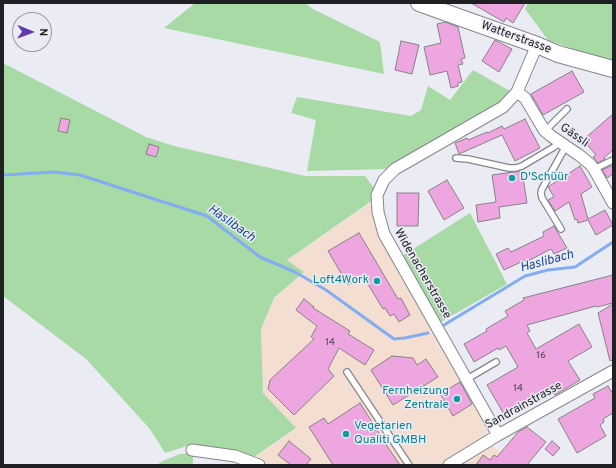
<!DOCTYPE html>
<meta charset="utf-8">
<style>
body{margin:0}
#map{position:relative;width:616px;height:468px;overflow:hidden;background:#ebecf3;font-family:Overpass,sans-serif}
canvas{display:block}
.frame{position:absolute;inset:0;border:4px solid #1f2023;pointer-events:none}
.north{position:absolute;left:12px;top:12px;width:40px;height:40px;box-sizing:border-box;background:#ebecf3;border:1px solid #999aa0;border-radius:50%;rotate:91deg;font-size:11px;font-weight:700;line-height:16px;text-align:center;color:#1f2023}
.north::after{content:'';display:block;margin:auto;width:14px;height:18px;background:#6137af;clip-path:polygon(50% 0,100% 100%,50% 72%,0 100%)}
</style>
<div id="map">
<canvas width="616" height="468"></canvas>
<div class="frame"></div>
<div class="north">N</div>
</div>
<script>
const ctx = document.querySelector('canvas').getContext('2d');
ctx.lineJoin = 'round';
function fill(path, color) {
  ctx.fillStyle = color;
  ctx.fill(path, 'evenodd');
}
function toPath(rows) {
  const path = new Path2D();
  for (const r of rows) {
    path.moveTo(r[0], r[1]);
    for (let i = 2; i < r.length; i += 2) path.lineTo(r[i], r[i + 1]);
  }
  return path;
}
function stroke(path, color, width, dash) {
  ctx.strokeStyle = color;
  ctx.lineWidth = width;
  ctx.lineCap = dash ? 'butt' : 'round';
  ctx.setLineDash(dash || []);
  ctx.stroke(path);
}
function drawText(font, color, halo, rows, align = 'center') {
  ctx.font = font + ' Overpass,sans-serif';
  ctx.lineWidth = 3;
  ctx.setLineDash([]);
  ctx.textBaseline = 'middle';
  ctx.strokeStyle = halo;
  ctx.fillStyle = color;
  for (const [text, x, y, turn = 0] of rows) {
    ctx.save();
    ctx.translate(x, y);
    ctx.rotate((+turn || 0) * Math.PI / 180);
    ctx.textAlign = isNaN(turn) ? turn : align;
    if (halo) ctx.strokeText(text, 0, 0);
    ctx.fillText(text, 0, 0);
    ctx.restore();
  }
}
fill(toPath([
 [372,202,375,228,488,426,484,439,517,465,243,465,296,429,263,393,261,329,274,299,304,272,287,260]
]), '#f4ded1');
fill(toPath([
 [195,3,305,3,313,9,380,42,384,74,164,28],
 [528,3,613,3,613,63,548,40,525,9],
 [3,63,146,137,174,146,305,176,365,176,374,188,373,200,287,260,304,272,274,298,261,329,263,393,296,428,254,457,235,451,187,446,165,453,150,429,86,359,3,296],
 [473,70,510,91,499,104,398,160,389,169,307,171,316,120,291,113,297,97,411,116,421,110,428,86,450,100],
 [470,213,507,284,441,322,402,256],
 [193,453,193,465,156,465,165,460,180,454]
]), '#a7daa5');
stroke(toPath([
 [3,175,54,172,80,175,207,216,260,257,295,272,326,290,394,339,405,338,428,333],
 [444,325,525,276,548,270,575,267,613,242]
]), '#82adf2', 3);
const building = toPath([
 [471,3,525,3,513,23,506,18,504,22,471,3],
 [445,22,458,27,465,58,461,59,463,64,458,65,462,82,458,83,458,86,451,88,447,71,430,75,424,47,441,43,437,24,445,22],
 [495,40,512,49,499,72,482,61,495,40],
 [401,41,419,45,412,74,395,70,401,41],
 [572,71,584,92,543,115,531,94,572,71],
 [613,114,613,150,604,158,605,159,598,163,593,157,596,155,583,140,613,114],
 [61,118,70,120,67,133,58,131,61,118],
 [525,119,540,148,515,161,502,135,459,154,455,143,467,138,468,140,487,132,488,133,502,126,504,129,525,119],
 [149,144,159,147,156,157,146,154,149,144],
 [580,166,592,187,581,194,588,219,605,210,613,225,596,235,588,220,578,223,577,219,575,220,569,202,555,211,548,200,554,197,548,187,580,166],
 [611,166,613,168,613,174,607,178,602,170,611,166],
 [521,171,522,171,527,203,499,207,500,218,478,222,476,205,496,202,492,175,521,171],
 [447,180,464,208,444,220,428,191,447,180],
 [397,193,419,193,418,226,397,226,397,193],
 [554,226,567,248,554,254,551,249,526,262,525,260,504,270,496,254,508,248,511,252,544,236,543,232,554,226],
 [359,233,398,299,401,298,410,315,399,322,394,314,390,316,385,308,383,309,363,276,348,285,328,251,359,233],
 [613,275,613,303,597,307,596,306,527,325,530,331,527,333,536,349,579,324,592,347,568,361,580,380,555,395,553,393,549,396,547,393,505,416,487,385,518,367,506,346,499,350,498,348,474,362,464,344,487,331,486,329,508,316,505,311,524,300,523,298,613,275],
 [304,299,314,307,313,308,350,331,348,334,374,350,365,365,339,348,328,369,334,376,294,415,268,389,270,380,314,339,311,337,317,326,296,310,304,299],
 [613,304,613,360,610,361,598,313,613,304],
 [392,356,413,358,417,365,426,359,438,377,393,405,371,370,392,356],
 [460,382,472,404,453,416,440,394,460,382],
 [608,386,613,394,613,413,603,419,604,422,600,425,606,436,577,453,558,419,595,398,593,394,608,386],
 [360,403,389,449,400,465,333,465,309,427,324,418,328,424,360,403],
 [527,427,546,442,527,465,476,465,483,455,490,460,494,455,497,457,518,432,527,427],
 [289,441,311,459,306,465,291,465,278,455,289,441],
 [552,441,560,448,553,456,545,449,552,441]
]);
fill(building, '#eda6df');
stroke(building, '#878286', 1);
const lane = toPath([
 [544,130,549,127,567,109],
 [456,158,468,159,509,168,516,168,522,166,554,147,559,142],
 [594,169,613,160],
 [561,229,542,198,541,193,542,189,566,146],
 [347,372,409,465],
 [467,379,496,362]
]);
const street = toPath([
 [517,92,525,98,544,130,551,136,579,155,590,164,594,169,613,203],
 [498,435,384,234,378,212,377,195,384,180,395,169,503,107,517,92,537,45],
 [192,450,235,456,259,465],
 [449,465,498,435,613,371]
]);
const secondary = toPath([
 [419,3,537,45,558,54,613,69]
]);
stroke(lane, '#85868d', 8);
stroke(street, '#85868d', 13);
stroke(secondary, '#85868d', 18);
stroke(lane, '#fff', 5.5);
stroke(street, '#fff', 11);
stroke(secondary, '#fff', 16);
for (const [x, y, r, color] of [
 [512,178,4,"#0f9aa8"],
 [377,281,4,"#0f9aa8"],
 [457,399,4,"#0f9aa8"],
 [346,434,4,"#0f9aa8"]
]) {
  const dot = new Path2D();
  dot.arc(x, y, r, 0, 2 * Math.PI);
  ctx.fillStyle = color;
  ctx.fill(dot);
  stroke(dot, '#ebecf3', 1.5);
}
drawText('10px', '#524252', null, [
 ["14",330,343],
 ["16",541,356],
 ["14",518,389]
]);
drawText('12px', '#1f2023', '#ebecf3', [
 ["Watterstrasse",516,38,20],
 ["Gässli",574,136,35],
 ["Widenacherstrasse",422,274,60],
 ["Sandrainstrasse",524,406,-29]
]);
drawText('12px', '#0d838f', '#ebecf3', [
 ["D'Schüür",520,178],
 ["Loft4Work",369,281,"right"],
 ["Fernheizung",449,392,"right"],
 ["Zentrale",449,406,"right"],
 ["Vegetarien",354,427],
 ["Qualiti GMBH",354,441]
], 'left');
drawText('italic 13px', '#154896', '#ebecf3', [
 ["Haslibach",231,224,35],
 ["Haslibach",547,262,-15]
]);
</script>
